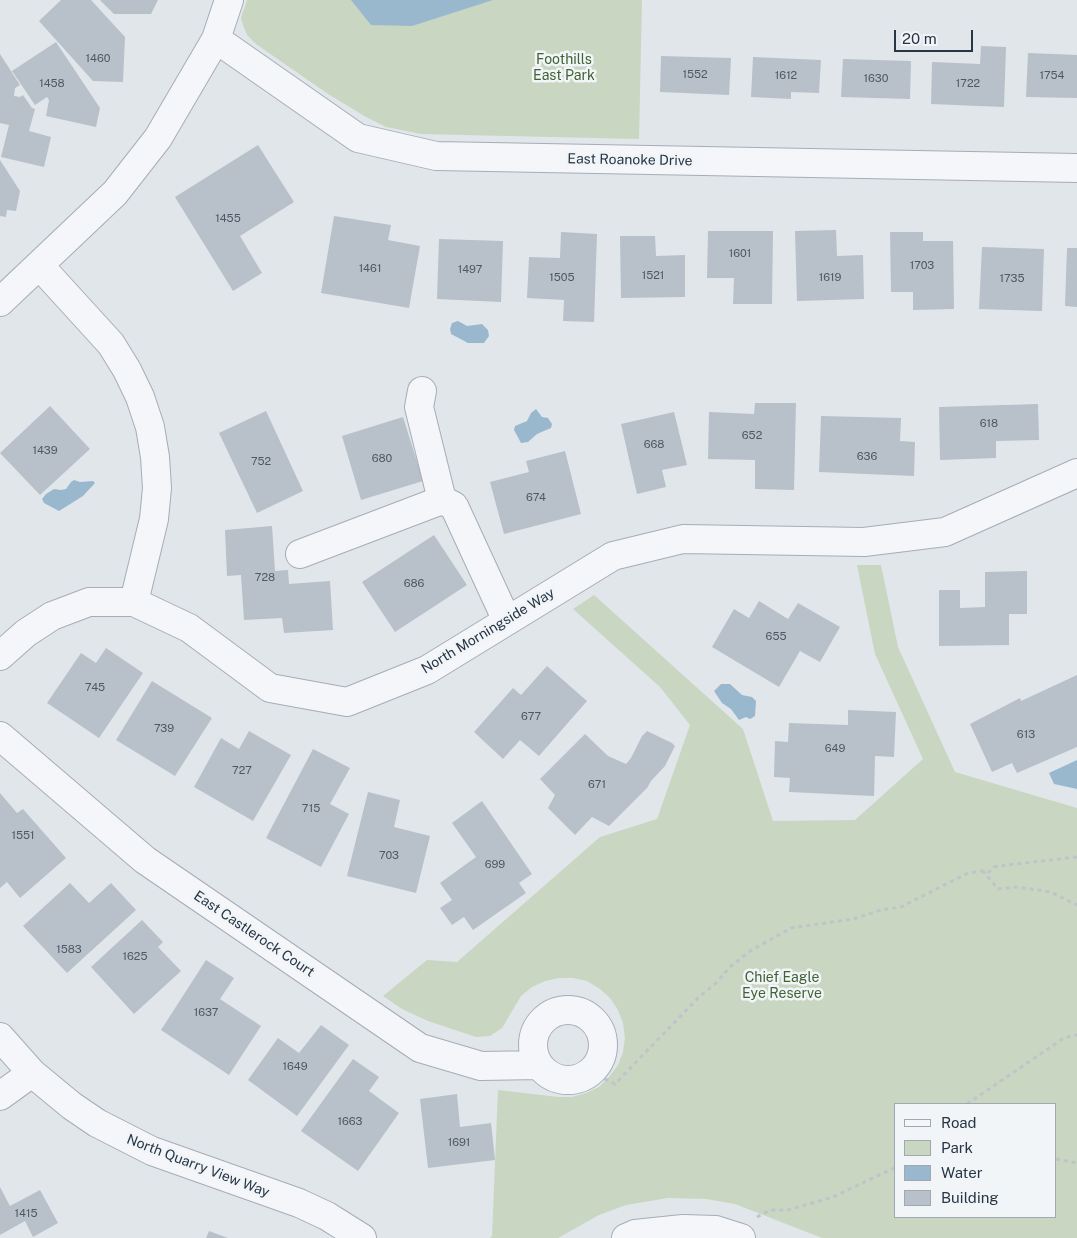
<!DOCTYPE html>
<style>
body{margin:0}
#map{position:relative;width:1077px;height:1238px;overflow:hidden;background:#e1e6eb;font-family:"Public Sans",sans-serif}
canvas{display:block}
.legend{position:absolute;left:894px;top:1103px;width:162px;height:115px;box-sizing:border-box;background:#f1f5f8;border:1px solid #a1a8b0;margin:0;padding:6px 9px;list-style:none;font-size:15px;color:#283545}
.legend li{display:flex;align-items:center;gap:10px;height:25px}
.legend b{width:25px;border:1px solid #a1a8b0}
.scale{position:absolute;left:894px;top:30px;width:79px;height:22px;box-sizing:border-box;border:2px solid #283545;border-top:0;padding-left:6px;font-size:15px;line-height:18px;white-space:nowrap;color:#283545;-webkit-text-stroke:4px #f1f5f8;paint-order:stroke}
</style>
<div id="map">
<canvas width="1077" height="1238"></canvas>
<ul class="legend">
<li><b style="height:6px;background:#f4f6f9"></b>Road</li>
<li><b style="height:14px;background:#c9d6c1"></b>Park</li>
<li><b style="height:14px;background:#99b8ce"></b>Water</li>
<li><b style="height:14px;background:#b8c0c9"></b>Building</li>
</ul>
<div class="scale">20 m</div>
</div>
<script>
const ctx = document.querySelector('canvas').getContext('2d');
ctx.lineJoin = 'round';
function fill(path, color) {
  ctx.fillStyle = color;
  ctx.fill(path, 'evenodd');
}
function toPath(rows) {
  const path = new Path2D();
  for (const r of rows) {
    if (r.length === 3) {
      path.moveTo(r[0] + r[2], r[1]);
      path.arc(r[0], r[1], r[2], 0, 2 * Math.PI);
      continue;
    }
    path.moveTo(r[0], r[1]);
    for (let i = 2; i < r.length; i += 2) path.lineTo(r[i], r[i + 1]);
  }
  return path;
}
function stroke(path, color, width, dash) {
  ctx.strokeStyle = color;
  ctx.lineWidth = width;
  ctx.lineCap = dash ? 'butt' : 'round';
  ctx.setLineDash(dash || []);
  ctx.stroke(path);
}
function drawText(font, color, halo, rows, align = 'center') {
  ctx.font = font + ' "Public Sans",sans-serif';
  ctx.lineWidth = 5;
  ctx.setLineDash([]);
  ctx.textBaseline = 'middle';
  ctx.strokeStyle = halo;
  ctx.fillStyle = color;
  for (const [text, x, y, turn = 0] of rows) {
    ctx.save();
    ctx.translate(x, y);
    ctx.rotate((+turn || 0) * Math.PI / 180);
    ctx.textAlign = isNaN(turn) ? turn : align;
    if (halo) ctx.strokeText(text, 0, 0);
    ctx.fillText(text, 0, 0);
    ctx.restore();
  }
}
fill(toPath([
 [247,0,642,0,639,139,421,134,386,127,366,117,328,94,256,44,247,35,243,25,241,18],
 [857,565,881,565,898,647,955,772,1077,808,1077,1238,822,1238,735,1204,706,1199,668,1198,626,1205,599,1215,558,1238,490,1238,492,1236,498,1090,558,1097,572,1097,586,1093,599,1087,609,1077,618,1065,623,1052,625,1038,623,1023,618,1010,610,998,600,989,587,981,573,978,559,978,545,981,532,987,521,996,502,1028,490,1036,476,1037,428,1021,402,1009,383,996,427,960,457,962,600,837,657,819,690,725,660,687,573,609,594,595,743,729,773,821,855,820,923,759,875,654],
 [1056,1104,1056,1217,896,1217,896,1104]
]), '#c9d6c1');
fill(toPath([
 [351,0,493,0,412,26,371,25],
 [458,321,467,326,482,324,488,330,489,336,484,343,468,343,451,334,450,329,452,323],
 [536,409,542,417,548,418,552,424,551,428,537,434,528,442,521,443,514,430,515,426,527,421,531,413],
 [74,480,80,482,93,481,95,483,83,496,59,511,44,503,42,499,46,494,54,489,61,490,66,489,71,482],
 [721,684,730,684,742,695,752,697,756,701,755,716,750,719,746,717,739,720,731,709,722,703,714,691],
 [1077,760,1077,789,1054,784,1049,773]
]), '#99b8ce');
fill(toPath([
 [61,0,91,0,125,37,123,82,93,81,39,21],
 [100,0,158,0,151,14,114,14],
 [56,42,100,108,96,127,46,116,49,100,47,97,35,105,12,71],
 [981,46,1006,47,1004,107,931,104,932,62,980,64],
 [1028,53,1077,55,1077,98,1026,97],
 [0,54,20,85,15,88,14,96,20,97,23,95,32,108,35,109,29,131,51,137,44,167,1,157,9,125,0,123],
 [661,56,731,58,729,95,660,92],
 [753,57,821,60,819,93,791,92,791,99,751,97],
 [843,59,911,61,910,99,841,97],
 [258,145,294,202,240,236,262,273,233,291,175,197],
 [0,160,20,191,16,211,7,210,6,217,0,216],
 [334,216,391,225,388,240,420,246,409,308,321,293],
 [836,230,837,256,863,255,864,299,797,301,795,231],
 [708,231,773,231,772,304,733,304,734,278,707,278],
 [561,232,597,234,594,322,563,321,564,300,527,298,529,257,560,258],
 [890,232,923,232,923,241,953,241,954,309,913,310,913,292,891,292],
 [620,236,655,236,656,256,685,255,685,297,621,298],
 [439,239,503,241,501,302,437,299],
 [982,247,1044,249,1042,311,979,309],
 [1067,248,1077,248,1077,307,1065,306],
 [755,403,796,403,794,490,755,489,755,460,708,459,709,412,754,414],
 [1038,404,1039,440,996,441,996,458,940,460,939,407],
 [50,406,90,449,40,495,0,453],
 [266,411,303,491,257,513,219,433],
 [674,412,687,465,662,470,666,487,637,494,621,424],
 [821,416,901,418,900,441,915,442,914,476,819,472],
 [403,417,423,481,361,500,342,436],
 [565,451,581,514,504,534,490,482,529,472,526,461],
 [272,526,275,571,288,570,289,584,330,581,333,630,284,633,282,618,244,620,241,575,227,576,225,530],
 [434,535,467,585,395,632,362,582],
 [1027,571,1027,614,1009,614,1009,645,939,646,939,590,960,590,960,608,985,607,985,572],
 [759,601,788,619,798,603,840,627,820,662,800,651,779,687,712,647,734,609,749,618],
 [106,648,143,673,99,738,47,703,81,653,96,663],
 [547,666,587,701,539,756,520,740,503,759,474,732,513,688,521,695],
 [1077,675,1077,747,1017,773,1012,763,992,772,970,724,1020,698,1021,701],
 [152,681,212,718,175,776,116,740],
 [848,710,896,712,894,757,875,756,874,796,789,792,790,778,774,777,775,741,788,742,789,723,848,725],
 [249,731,291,755,253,821,194,787,221,738,239,749],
 [647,731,672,743,675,746,665,766,651,781,647,788,609,826,592,817,575,835,548,808,555,795,540,779,585,734,608,756,626,764,631,758,642,736],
 [313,749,350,768,330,804,349,814,321,867,266,838],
 [368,792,400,800,394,827,430,836,416,893,347,876],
 [0,793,17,813,23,809,66,858,20,898,7,882,0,888],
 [482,801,532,874,519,883,526,893,473,930,464,917,452,925,440,908,452,900,440,883,476,857,452,823],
 [70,883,89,903,111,883,136,910,67,973,23,926],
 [142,920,163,942,158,947,181,971,134,1014,91,967],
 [206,960,234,978,220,999,261,1026,229,1075,161,1030],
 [321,1025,349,1045,297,1116,248,1080,278,1038,299,1053],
 [353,1059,379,1077,369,1091,399,1113,358,1171,301,1131],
 [457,1094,460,1127,491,1123,495,1160,428,1168,420,1099],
 [0,1187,10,1206,40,1190,58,1223,33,1237,25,1221,0,1235],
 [209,1231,228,1238,206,1238]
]), '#b8c0c9');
const minor = toPath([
 [216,39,358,138,436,156,1077,168],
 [39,265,111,344,127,370,140,397,150,427,155,457,157,488,154,519,134,602],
 [0,302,115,193,158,138,216,39,229,0],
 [422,391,419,407,442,500],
 [300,554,442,500,454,506,507,621],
 [0,656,26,633,52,616,89,602,134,602,189,628,270,688,347,702,427,670,613,556,683,539,864,542,945,532,1077,473],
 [0,736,145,860,420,1048,481,1066,539,1065],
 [568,1045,35],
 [0,1037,32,1073,72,1106,97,1123,152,1151,299,1203,327,1216,362,1238],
 [0,1096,32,1073],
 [626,1238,635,1234,683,1229,716,1230,741,1238]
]);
stroke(minor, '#a6adb6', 30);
stroke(toPath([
 [1077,857,1007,865,994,867,989,872,983,871,998,889,1017,887,1051,892,1077,905],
 [590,1072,615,1084,698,998,716,983,730,967,750,951,791,928,853,919,881,910,901,907,968,873,983,871],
 [967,1104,1064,1038,1077,1035],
 [1056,1159,1077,1163],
 [757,1217,770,1210,788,1210,833,1197,896,1167]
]), '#bfc4ca', 3, [4, 4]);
stroke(minor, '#f4f6f9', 28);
drawText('11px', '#4c5866', null, [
 ["1460",98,59],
 ["1552",695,75],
 ["1612",786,76],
 ["1754",1052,76],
 ["1630",876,79],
 ["1458",52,84],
 ["1722",968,84],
 ["1455",228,219],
 ["1601",740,254],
 ["1703",922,266],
 ["1461",370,269],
 ["1497",470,270],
 ["1521",653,276],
 ["1505",562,278],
 ["1619",830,278],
 ["1735",1012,279],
 ["618",989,424],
 ["652",752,436],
 ["668",654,445],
 ["1439",45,451],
 ["636",867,457],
 ["680",382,459],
 ["752",261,462],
 ["674",536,498],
 ["728",265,578],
 ["686",414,584],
 ["655",776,637],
 ["745",95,688],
 ["677",531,717],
 ["739",164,729],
 ["613",1026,735],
 ["649",835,749],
 ["727",242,771],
 ["671",597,785],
 ["715",311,809],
 ["1551",23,836],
 ["703",389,856],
 ["699",495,865],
 ["1583",69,950],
 ["1625",135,957],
 ["1637",206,1013],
 ["1649",295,1067],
 ["1663",350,1122],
 ["1691",459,1143],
 ["1415",26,1214]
]);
drawText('14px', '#416234', '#f1f5f8', [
 ["Foothills",564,60],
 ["East Park",564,76],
 ["Chief Eagle",782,978],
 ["Eye Reserve",782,994]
]);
drawText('14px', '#283545', '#f1f5f8', [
 ["East Roanoke Drive",630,160,1],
 ["North Morningside Way",488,631,-31],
 ["East Castlerock Court",254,934,34],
 ["North Quarry View Way",198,1166,21]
]);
</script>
